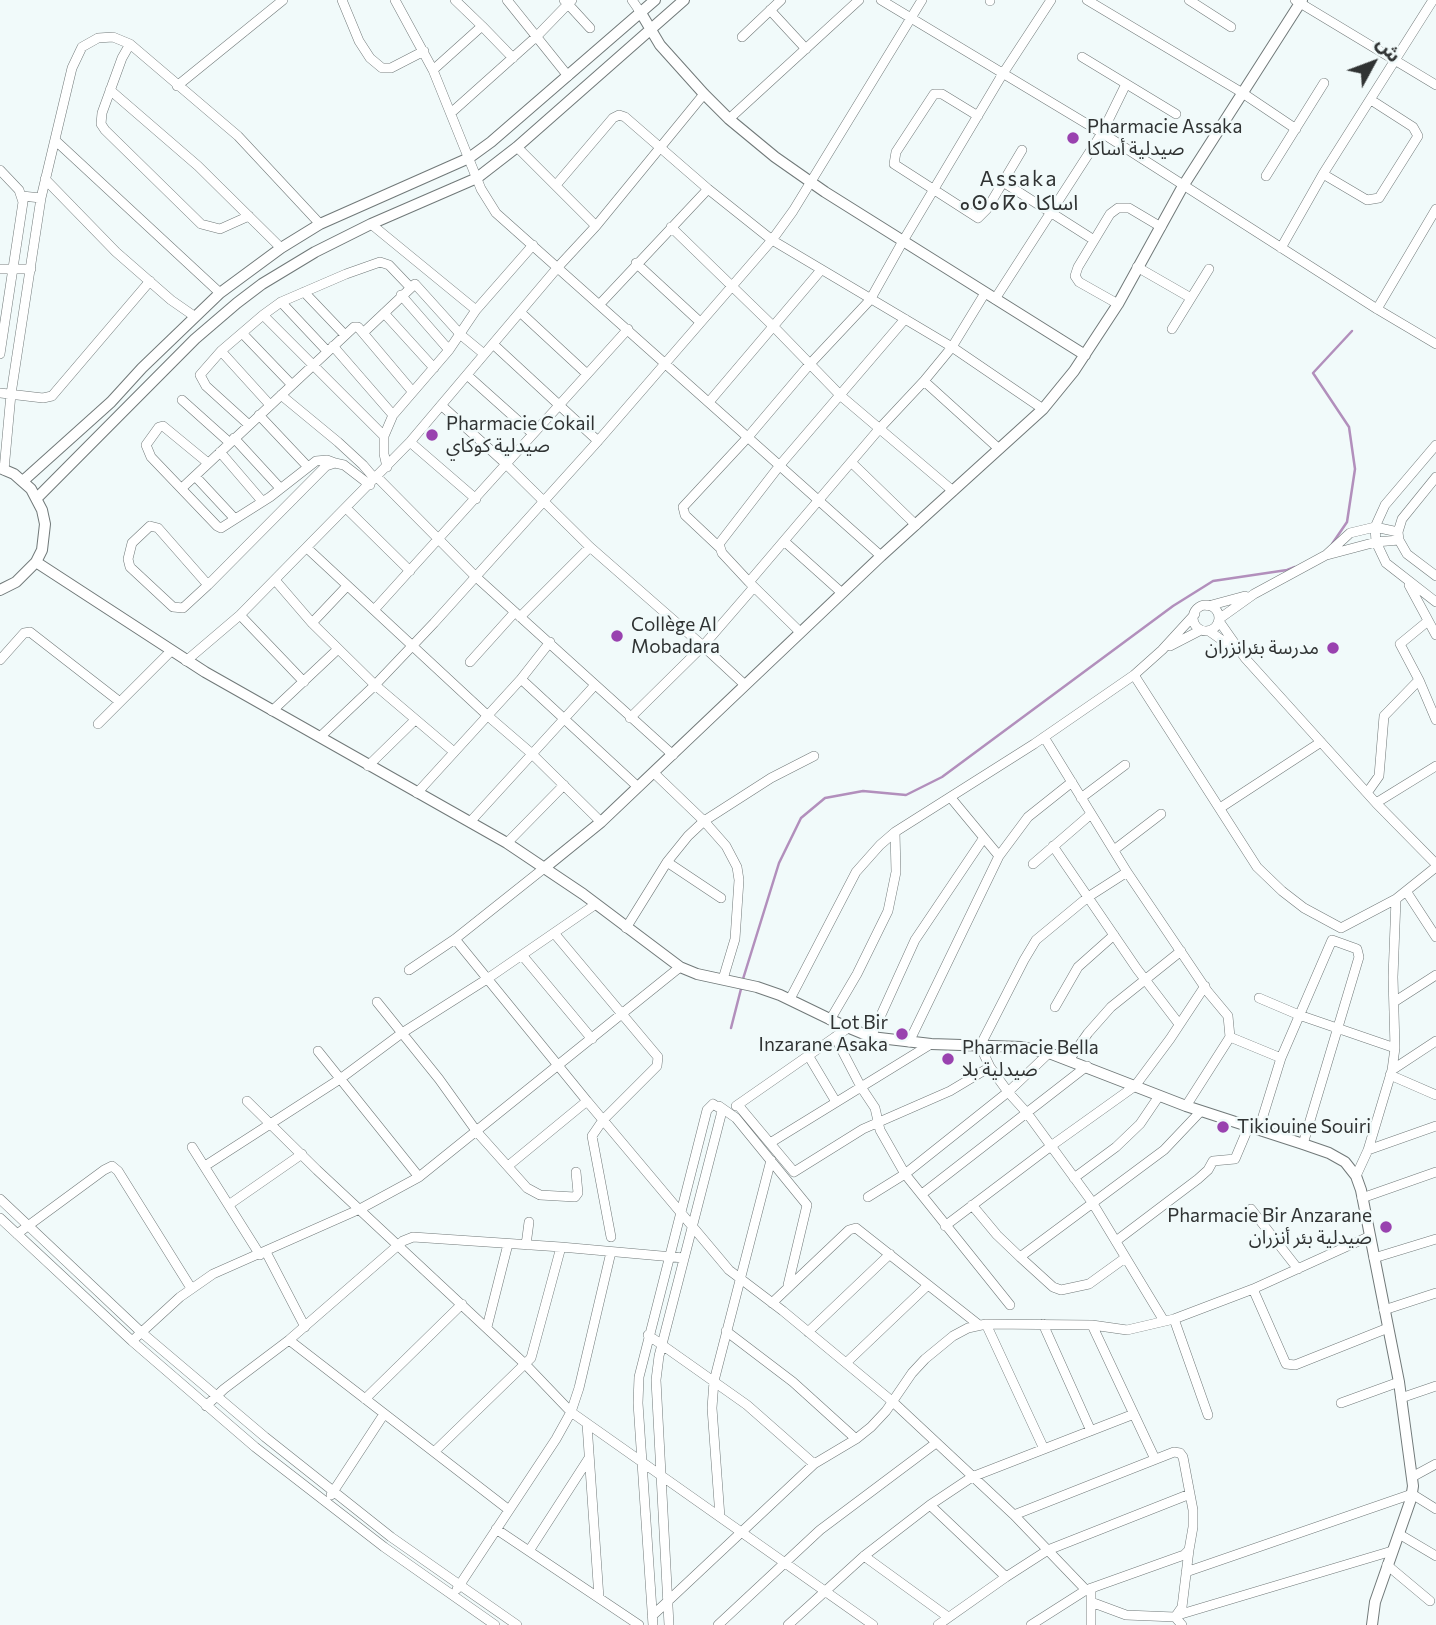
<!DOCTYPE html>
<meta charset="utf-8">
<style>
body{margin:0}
#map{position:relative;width:1436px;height:1625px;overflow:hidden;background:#f1fafa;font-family:Commissioner,"Noto Sans Arabic",sans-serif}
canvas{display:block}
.north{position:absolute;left:1338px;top:28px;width:70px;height:70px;-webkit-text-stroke:5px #f1fafa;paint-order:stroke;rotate:49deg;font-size:19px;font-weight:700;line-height:28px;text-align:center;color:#303333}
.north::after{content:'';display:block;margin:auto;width:24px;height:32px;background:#303333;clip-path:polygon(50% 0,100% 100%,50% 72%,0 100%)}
</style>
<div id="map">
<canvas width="1436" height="1625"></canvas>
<div class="north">ش</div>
</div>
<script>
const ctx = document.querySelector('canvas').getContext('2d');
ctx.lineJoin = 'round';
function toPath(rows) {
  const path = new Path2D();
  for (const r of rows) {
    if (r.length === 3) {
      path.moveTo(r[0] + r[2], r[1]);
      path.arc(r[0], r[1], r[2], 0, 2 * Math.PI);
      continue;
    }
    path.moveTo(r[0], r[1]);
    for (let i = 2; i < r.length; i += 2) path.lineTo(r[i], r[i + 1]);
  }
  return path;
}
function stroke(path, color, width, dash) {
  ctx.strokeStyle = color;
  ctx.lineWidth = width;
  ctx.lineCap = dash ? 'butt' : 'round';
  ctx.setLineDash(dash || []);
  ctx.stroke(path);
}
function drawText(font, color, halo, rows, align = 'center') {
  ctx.font = font + ' Commissioner,"Noto Sans Arabic","Noto Sans Tifinagh",sans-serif';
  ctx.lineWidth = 5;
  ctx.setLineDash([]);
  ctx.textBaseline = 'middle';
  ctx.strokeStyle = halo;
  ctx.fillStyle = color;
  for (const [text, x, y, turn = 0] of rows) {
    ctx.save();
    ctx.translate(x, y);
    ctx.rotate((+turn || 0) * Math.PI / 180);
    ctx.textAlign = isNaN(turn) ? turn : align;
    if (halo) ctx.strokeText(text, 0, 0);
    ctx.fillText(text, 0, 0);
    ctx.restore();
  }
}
stroke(toPath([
 [1332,544,1347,522,1355,469,1349,427,1313,373,1352,331],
 [743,979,779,863,801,818,825,798,863,791,906,795,942,777,1173,606,1213,581,1287,570,1295,567],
 [731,1028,742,985]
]), '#b28fbc', 2.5);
const minor = toPath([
 [342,0,359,41,370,58,382,68,391,68,424,51],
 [395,0,433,70,481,189,496,213,881,556],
 [507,0,568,76],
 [572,0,568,4,590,28],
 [632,0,641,13],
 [881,0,1102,133,1377,309,1436,344],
 [1087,0,1241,92,1296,129],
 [1189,0,1231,27],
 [1295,0,1436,85],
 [990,1,990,0],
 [770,10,806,49],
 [482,26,513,58],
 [742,37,781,0],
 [1082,57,1176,114],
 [433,70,482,26,455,0],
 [177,86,283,0],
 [110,90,198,166,281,248],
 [452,112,537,36,568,4,564,0],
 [978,116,942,94,934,94,896,152,894,164,978,218,987,209,1022,150],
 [729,119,859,0],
 [56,141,220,293],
 [517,147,596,226],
 [0,170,19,190,23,202,0,354],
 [1323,174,1367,200,1379,198,1418,136,1413,127,1371,100],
 [1266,176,1324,83],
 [45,179,116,252,171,300,194,316],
 [1003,182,1094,240],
 [556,185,613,118,619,115,625,117,708,189,772,240,952,347,1043,409],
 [22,196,41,198,72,68,82,47,98,38,113,37,130,44],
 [249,216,220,229,201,224,105,130,101,124,102,113,122,58,130,44,238,136,320,224],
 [371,224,476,310,533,245],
 [671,227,774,327,841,396,953,491],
 [1281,248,1323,174,1433,0],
 [636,263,700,322],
 [1137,267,1191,298],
 [0,269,31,269],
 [304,292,345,335],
 [401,295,449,350],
 [995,299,1102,133,1126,84],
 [281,302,327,351],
 [600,304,708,189],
 [1118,304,1079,282,1075,276,1078,267,1110,214,1118,208,1129,208,1161,227],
 [1377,309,1436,209],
 [520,312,587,374],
 [384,313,434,368],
 [263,315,384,436],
 [1172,329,1209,269],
 [242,333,292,385],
 [363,333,415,284,461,335,484,354],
 [493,344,598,441],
 [333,346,393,415],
 [221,351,270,405],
 [467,375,533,434],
 [924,381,998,448],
 [0,393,43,398,52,396,150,281],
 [281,395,338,442,363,465,375,479],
 [182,400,230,443],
 [709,402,821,270],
 [441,405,506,464,590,547,703,646,754,587],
 [259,415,308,467],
 [249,425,206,386,200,375,221,351,263,315,281,302,346,274,380,262,389,265,410,287],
 [234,438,280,488],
 [410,442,476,499],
 [1436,445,1385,505,1375,527,1376,542,1386,563,1436,602],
 [220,452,262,501],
 [851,462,916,525],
 [208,463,163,426,159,427,146,445,151,457,217,526,221,528,270,497,316,461,327,460,335,463],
 [387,467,384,454,384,436,393,415,449,350,476,310],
 [4,470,11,394,41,198],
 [195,476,235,519],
 [377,477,475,576,673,755],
 [1436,477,1402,519,1398,532,1399,540,1407,554,1436,576],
 [182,488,354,327,358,327,363,333,412,391],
 [346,508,410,571],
 [150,526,158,528,208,585,183,608,173,607,130,567,128,559,132,543,150,526],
 [784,541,842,593],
 [719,547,685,515,683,507,748,437,809,365,870,300,903,241,1002,75,1051,0],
 [307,548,488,716,531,753,601,822],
 [1327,555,1376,542,1399,540],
 [275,580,312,623,375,685,454,752],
 [749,582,880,428,924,381,952,347,985,293],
 [208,585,326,466,335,463,344,465,370,485],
 [1409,585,1436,635],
 [1206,618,13],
 [1208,606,1245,596],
 [374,610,628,329],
 [240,615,304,682],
 [520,617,590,547],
 [1219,619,1254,594,1326,555,1350,533,1375,527,1398,532],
 [1219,621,1245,658,1376,803,1436,864],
 [1428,621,1400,644,1419,680,1436,720],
 [312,623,347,586],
 [1209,631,1236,650],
 [800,632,749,582,722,553,719,544,780,465,905,319],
 [1170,646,1201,630],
 [0,660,24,633,30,632,120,702],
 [186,661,240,615,410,442,558,267,596,226,704,94],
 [470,662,515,612],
 [1134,675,1257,867,1282,891,1304,908,1341,928,1396,899,1436,867],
 [521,679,638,787],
 [272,711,338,649],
 [630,718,703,646,745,685],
 [98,724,171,651],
 [320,737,375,685,434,623,598,441,772,240,793,211,922,0],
 [1044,737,1127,872,1208,992,1228,1016,1230,1037,1186,1106],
 [368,766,414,721],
 [654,773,704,821,726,846,737,867,739,880,735,939,723,979],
 [417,793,521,679,550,642],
 [1367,793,1379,776,1384,716,1419,680],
 [1081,798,1125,765],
 [1376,803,1436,766],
 [1220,808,1321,742],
 [470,822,595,685],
 [507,843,564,785],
 [1053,846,1137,969,1179,1024],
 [1114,850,1161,814],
 [999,856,1028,817,1072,782],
 [667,862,721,898],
 [1033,864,1091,814],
 [1127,872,1088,897,1036,940,1024,960,980,1046,990,1067,1008,1092,1027,1113,1092,1202,1164,1321],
 [1406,891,1436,937],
 [626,928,667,862,688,836,704,821,771,778,814,756],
 [554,933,658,1057,657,1066,603,1120,592,1136,611,1237],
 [455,939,587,1101,508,1166],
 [522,955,592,1039],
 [409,970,455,939,543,869],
 [1259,998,1299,1015,1395,1048],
 [790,999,856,872,880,845,895,832,1034,744,1134,675,1162,650,1195,614],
 [377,1002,439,1079,477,1132,527,1188,540,1195,575,1197,578,1193,576,1172],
 [1394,1002,1436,975],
 [1055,1007,1078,967,1114,935],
 [830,1020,857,974,888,911,896,872,895,832],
 [835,1037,861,1087,875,1108,880,1130,905,1174,1010,1305],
 [871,1037,915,940,983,839],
 [1230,1037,1281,1058],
 [909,1042,999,856,951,798],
 [318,1051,419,1177],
 [808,1055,836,1102],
 [1069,1060,1088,1033,1111,1007,1181,951],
 [1392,1070,1436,1041],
 [1390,1075,1436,1095],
 [247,1101,317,1170,526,1365,571,1412,873,1625],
 [587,1101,729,1270,783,1311,893,1402,1014,1515,1086,1590],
 [738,1105,794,1172,863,1129,950,1091,990,1067],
 [719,1106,736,1118,807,1205,788,1285],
 [736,1106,848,1028],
 [1259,1129,1281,1058,1332,940,1357,949,1359,957,1303,1144],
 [770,1143,931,1044],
 [192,1147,260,1255],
 [1368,1150,1436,1126],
 [205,1166,340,1079,402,1033,487,979,596,904],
 [1356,1176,1368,1150,1392,1070,1395,1048,1393,977,1396,899],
 [1074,1178,1116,1147,1140,1124,1159,1096],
 [922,1194,1087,1066],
 [868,1197,905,1174,1008,1092,1049,1053],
 [1362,1198,1436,1172],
 [0,1199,141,1332,265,1437,391,1537,517,1625],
 [230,1204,302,1154],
 [972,1205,997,1235,1020,1257,1053,1287,1061,1290,1089,1284,1125,1258],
 [1251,1209,1298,1269],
 [0,1218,132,1341,255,1447,384,1547,495,1625],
 [945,1226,1051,1146,1135,1086,1170,1039,1205,986],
 [17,1234,104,1170,112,1166,118,1171,191,1288],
 [1116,1241,1198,1179,1208,1170,1213,1161,1235,1159,1249,1126],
 [526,1245,529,1222],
 [266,1252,305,1327],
 [1020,1257,1164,1150,1201,1111],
 [1374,1258,1436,1239],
 [1253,1289,1286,1364,1295,1365,1388,1328],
 [772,1303,849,1230,856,1228,979,1325],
 [1384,1310,1436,1293],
 [1174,1319,1208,1415],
 [986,1324,1044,1449],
 [1043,1324,1091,1431],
 [1092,1325,1155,1459],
 [487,1327,508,1244],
 [726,1331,793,1382,856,1439],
 [808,1332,890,1254],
 [648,1335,747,1405,814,1464],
 [289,1340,509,1510],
 [132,1341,180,1297,213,1274,360,1209,419,1177,680,967],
 [846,1363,928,1285],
 [1401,1398,1436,1386],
 [365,1399,462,1304],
 [1341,1403,1399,1382],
 [206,1406,224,1389,289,1340,403,1241,413,1237,561,1247,684,1258],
 [587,1424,599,1598],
 [434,1452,531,1358,561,1247],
 [1412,1477,1436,1464],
 [331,1495,384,1414],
 [930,1505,1006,1577],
 [1014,1515,1174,1452,1180,1453,1183,1457,1193,1510,1193,1527,1189,1550,1184,1555,1086,1590,1031,1625],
 [720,1517,712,1408,714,1381,771,1160],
 [496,1529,639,1625],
 [1399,1534,1436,1556],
 [529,1551,589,1458],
 [864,1556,948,1617],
 [1387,1565,1430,1601],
 [1186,1572,1412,1494,1436,1509],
 [457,1589,556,1439,571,1412,579,1388,611,1252],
 [1091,1602,1126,1615,1175,1617,1182,1607,1189,1550],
 [1178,1615,1392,1551],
 [652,1616,814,1464,856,1439,871,1427,886,1411,912,1373,925,1359,953,1336,968,1328,986,1324,1092,1325,1127,1330,1174,1319,1253,1289,1370,1236],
 [1175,1617,1182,1625],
 [653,1625,638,1403,639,1377,707,1110,713,1104,721,1109,721,1115,659,1356,656,1380,669,1625],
 [718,1625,820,1530,936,1443],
 [788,1625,864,1556,930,1505,972,1477,1134,1414],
 [938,1625,1006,1577,1048,1550,1190,1494],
 [1091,1625,1091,1588]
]);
const tertiary = toPath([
 [641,13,660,45,704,94,729,119,775,157,825,192,1085,355],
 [0,468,14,474,31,489,42,510,45,524,42,550,36,562,16,582,0,590],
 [23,481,111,402,142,368,220,293,281,248,320,224,469,158,491,142,655,0],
 [37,498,195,339,237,303,262,284,315,252,371,224,477,178,517,147,684,0],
 [36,562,205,672,507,843,583,894,680,967,697,974,757,987,780,995,842,1025,871,1037,931,1044,1022,1047,1049,1053,1186,1106,1303,1144,1329,1153,1345,1162,1356,1176,1361,1190,1399,1382,1413,1486,1411,1499,1375,1602,1372,1625],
 [543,869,601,822,881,556,1043,409,1074,371,1118,304,1183,186,1302,0]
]);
stroke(minor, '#717979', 10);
stroke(tertiary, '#717979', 12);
stroke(minor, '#fff', 9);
stroke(tertiary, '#fff', 10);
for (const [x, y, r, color] of [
 [1073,138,7,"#9942af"],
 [432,435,7,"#9942af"],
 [617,636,7,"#9942af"],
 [1333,648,7,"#9942af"],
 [902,1034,7,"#9942af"],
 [948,1059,7,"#9942af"],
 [1223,1127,7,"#9942af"],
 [1386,1227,7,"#9942af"]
]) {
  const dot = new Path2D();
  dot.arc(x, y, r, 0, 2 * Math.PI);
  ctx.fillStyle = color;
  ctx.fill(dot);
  stroke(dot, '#f1fafa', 2.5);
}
drawText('19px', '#303333', '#f1fafa', [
 ["Pharmacie Assaka",1087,127],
 ["صيدلية أساكا",1087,149],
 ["Pharmacie Cokail",446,424],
 ["صيدلية كوكاي",446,446],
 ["Collège Al",631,625],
 ["Mobadara",631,647],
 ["مدرسة بئرانزران",1319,648,"right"],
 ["Lot Bir",888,1023,"right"],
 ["Inzarane Asaka",888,1045,"right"],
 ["Pharmacie Bella",962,1048],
 ["صيدلية بلا",962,1070],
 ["Tikiouine Souiri",1237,1127],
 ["Pharmacie Bir Anzarane",1372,1216,"right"],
 ["صيدلية بئر أنزران",1372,1238,"right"]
], 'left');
ctx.letterSpacing = '2px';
drawText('21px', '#303333', '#f1fafa', [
 ["Assaka",1019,179],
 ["ⴰⵙⴰⴽⴰ اساكا",1019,203]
]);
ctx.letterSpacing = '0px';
</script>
